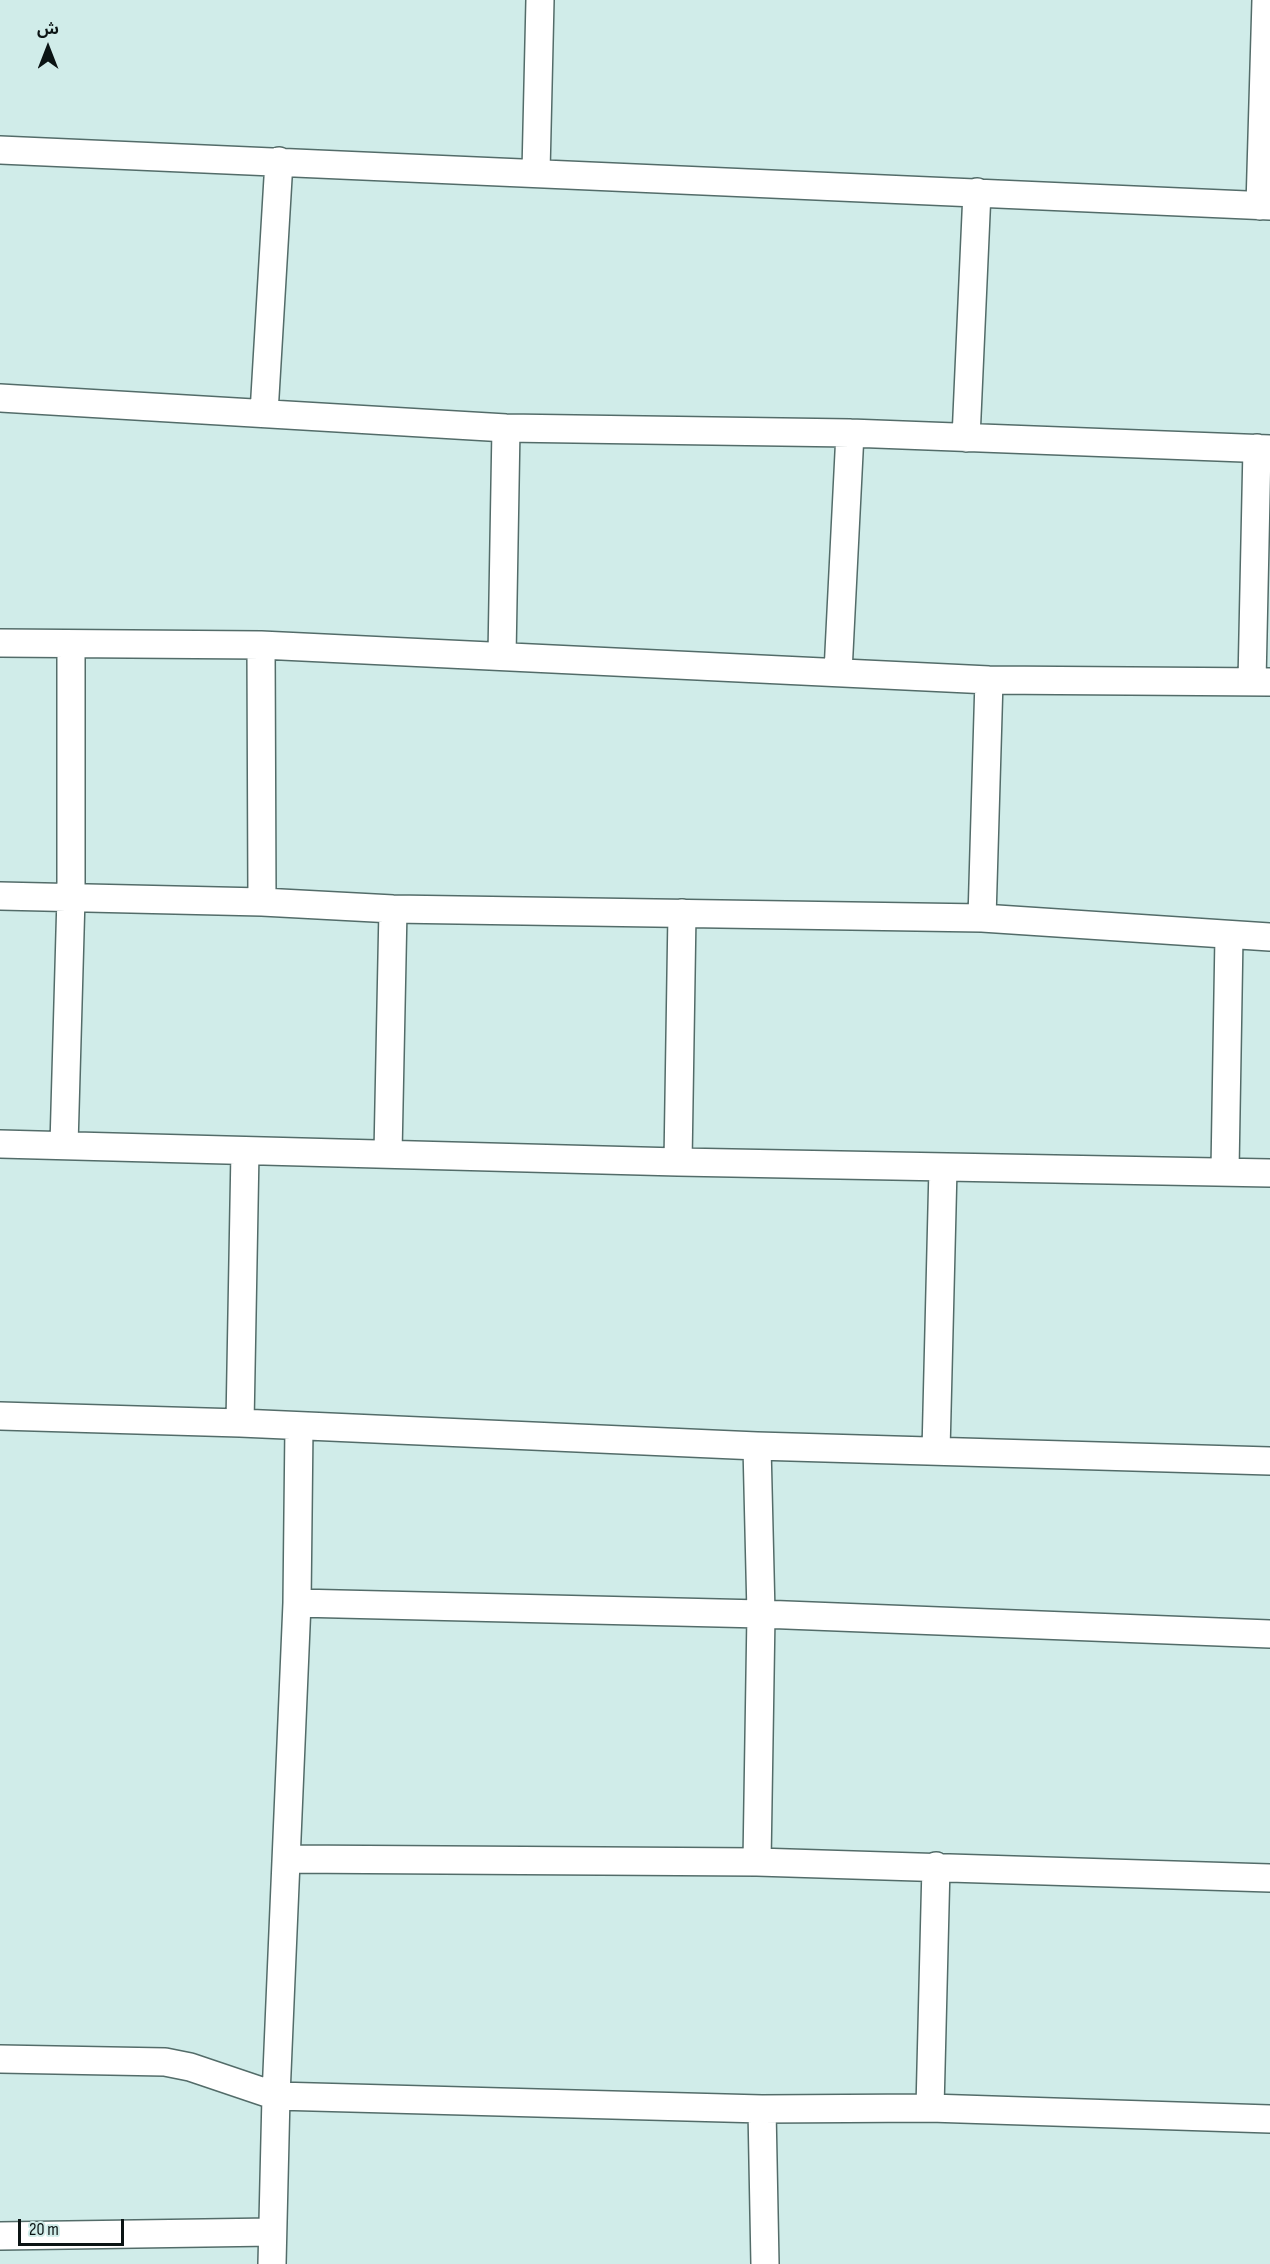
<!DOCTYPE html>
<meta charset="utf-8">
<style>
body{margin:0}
#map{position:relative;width:1270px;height:2264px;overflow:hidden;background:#d0ece9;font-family:"Sofia Sans Condensed","Noto Sans Arabic",sans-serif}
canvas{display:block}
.north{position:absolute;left:18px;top:18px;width:60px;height:60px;-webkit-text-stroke:4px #d0ece9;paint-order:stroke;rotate:0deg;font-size:16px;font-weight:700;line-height:24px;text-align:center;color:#0b1414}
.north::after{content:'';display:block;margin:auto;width:21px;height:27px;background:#0b1414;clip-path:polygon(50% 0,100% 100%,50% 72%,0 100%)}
.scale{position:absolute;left:18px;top:2219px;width:106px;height:27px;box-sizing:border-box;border:3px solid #0b1414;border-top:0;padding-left:8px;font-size:18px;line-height:21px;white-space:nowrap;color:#0b1414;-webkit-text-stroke:4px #d0ece9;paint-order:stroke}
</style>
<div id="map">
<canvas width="1270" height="2264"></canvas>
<div class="north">ش</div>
<div class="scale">20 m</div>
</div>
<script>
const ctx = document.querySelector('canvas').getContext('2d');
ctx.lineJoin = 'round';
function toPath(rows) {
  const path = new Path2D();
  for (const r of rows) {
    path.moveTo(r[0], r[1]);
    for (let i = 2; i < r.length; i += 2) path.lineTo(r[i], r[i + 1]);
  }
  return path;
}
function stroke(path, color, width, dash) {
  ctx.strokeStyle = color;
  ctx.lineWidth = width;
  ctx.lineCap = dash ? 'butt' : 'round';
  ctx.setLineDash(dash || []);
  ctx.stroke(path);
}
const minor = toPath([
 [0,150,1270,206],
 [536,172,540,0],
 [1260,206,1266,0],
 [0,398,506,428,850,433,1270,449],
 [264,413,279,161],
 [966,438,977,192],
 [0,643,261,645,989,680,1270,682],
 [261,645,262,902],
 [502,656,506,428],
 [838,672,850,433],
 [1252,682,1257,448],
 [0,896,262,902,393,909,982,918,1270,937],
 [982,918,989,680],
 [0,1144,678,1162,1270,1173],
 [64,1145,71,897,71,644],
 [388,1153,393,909],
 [678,1162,682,913],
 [1225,1170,1229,936],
 [0,1416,240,1423,757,1446,1270,1461],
 [240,1423,245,1151],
 [757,1446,761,1614,757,1862],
 [936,1451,943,1168],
 [297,1603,761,1614,1270,1634],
 [288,1859,757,1862,1270,1878],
 [0,2059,165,2062,190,2067,276,2096,762,2109,930,2108,1270,2119],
 [930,2108,936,1866],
 [762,2109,765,2264],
 [0,2236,272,2232],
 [272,2264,276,2096,297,1603,299,1426]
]);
stroke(minor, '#536c69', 30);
stroke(minor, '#fff', 27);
</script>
